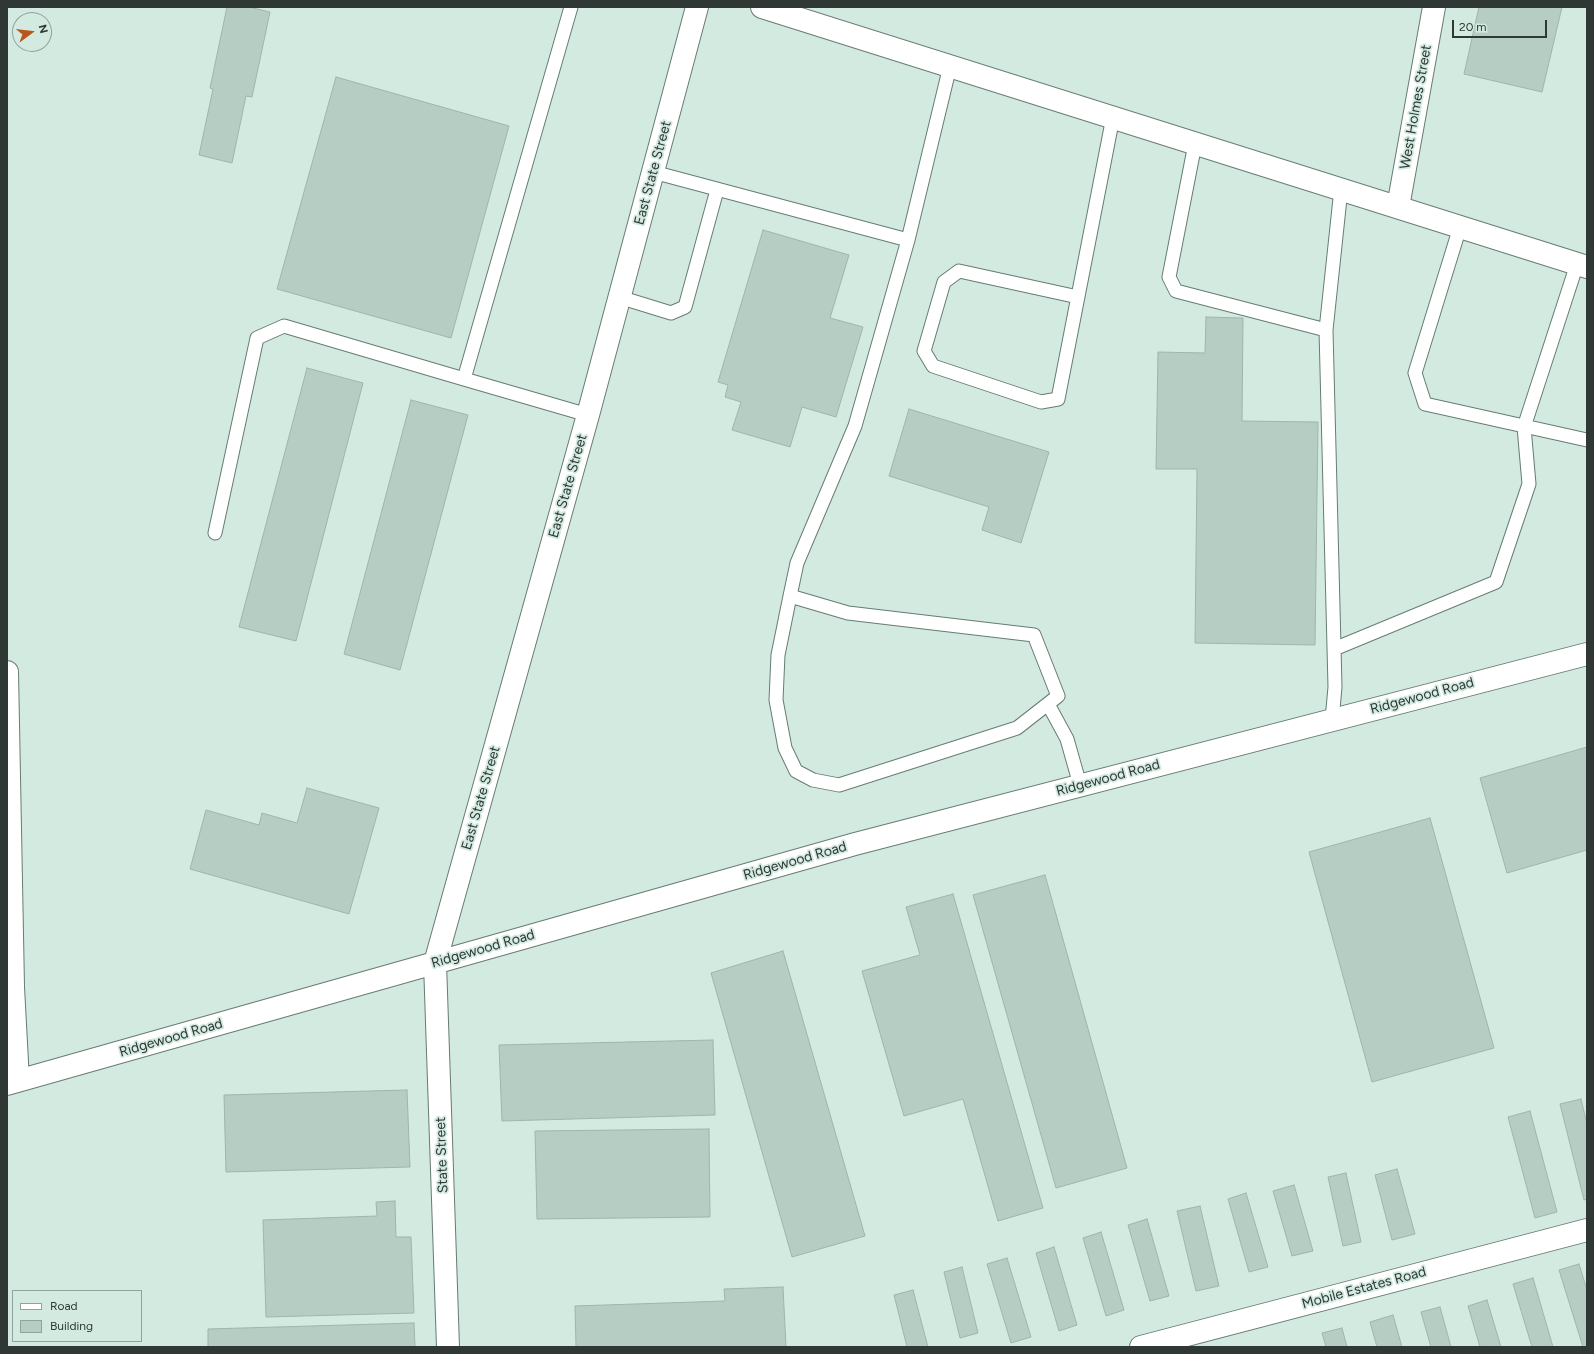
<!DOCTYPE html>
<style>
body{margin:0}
#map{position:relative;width:1594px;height:1354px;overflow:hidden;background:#d3eae1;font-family:Figtree,sans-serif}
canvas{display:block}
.frame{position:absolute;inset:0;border:8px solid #2f3834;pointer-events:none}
.legend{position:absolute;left:12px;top:1290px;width:130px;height:52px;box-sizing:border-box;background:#d3eae1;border:1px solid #91a39c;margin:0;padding:5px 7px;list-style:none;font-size:12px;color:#2f3834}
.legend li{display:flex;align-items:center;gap:8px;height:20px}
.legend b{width:20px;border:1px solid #91a39c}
.north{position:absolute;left:12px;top:12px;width:40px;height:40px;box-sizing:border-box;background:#d3eae1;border:1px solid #91a39c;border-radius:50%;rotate:75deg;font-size:11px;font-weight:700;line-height:16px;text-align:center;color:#2f3834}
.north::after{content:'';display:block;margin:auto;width:14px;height:18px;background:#b9561e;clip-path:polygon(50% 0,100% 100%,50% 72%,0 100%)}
.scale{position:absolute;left:1452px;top:20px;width:95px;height:18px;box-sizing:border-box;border:2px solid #2f3834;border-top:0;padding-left:5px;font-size:12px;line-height:14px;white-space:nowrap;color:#2f3834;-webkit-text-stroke:3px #d3eae1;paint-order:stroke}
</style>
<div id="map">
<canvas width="1594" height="1354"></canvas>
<div class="frame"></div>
<ul class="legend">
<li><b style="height:5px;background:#fff"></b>Road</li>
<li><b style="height:11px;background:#b6cdc3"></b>Building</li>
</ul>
<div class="north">N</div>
<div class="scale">20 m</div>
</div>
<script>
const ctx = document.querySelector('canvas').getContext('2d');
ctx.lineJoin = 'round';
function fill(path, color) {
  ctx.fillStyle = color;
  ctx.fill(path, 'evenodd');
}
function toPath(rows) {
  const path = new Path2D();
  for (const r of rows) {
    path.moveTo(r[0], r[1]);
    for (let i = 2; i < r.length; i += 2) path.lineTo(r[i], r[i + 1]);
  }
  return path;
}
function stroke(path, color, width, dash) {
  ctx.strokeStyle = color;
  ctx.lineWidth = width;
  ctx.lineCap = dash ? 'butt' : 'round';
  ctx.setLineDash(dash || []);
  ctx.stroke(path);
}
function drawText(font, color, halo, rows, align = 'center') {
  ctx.font = font + ' Figtree,sans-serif';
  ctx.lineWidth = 3.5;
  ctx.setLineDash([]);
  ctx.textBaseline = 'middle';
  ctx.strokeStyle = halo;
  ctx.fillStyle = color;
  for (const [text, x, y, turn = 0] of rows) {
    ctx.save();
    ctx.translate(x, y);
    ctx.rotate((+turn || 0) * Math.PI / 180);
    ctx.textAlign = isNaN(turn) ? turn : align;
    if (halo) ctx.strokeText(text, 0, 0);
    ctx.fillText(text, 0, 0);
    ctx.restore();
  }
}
const building = toPath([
 [227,7,249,7,270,12,252,97,246,96,232,163,199,155,213,89,210,88,227,7],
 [1479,7,1562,7,1542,92,1464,74,1479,7],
 [336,77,509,126,451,338,277,289,336,77],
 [763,230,849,255,830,318,863,327,836,417,802,407,790,447,732,430,741,402,725,397,728,385,718,382,763,230],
 [1206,317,1243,318,1242,421,1318,422,1315,645,1195,643,1197,469,1156,469,1158,352,1205,353,1206,317],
 [307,368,363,383,296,641,239,627,307,368],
 [411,400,468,415,400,670,344,654,411,400],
 [909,409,1049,452,1021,543,982,530,989,507,889,476,909,409],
 [1587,747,1587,850,1507,873,1480,778,1587,747],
 [307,788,379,808,349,914,190,869,206,810,259,825,262,813,297,823,307,788],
 [1430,818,1494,1048,1372,1082,1309,852,1430,818],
 [1045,875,1127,1168,1056,1188,973,895,1045,875],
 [953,894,1043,1208,998,1221,963,1099,904,1116,862,971,920,955,906,907,953,894],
 [783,951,865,1236,792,1257,711,973,783,951],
 [713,1040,715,1115,502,1121,499,1045,713,1040],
 [407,1090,410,1167,226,1172,224,1095,407,1090],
 [1581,1099,1587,1124,1587,1199,1584,1200,1560,1104,1581,1099],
 [1530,1111,1557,1212,1535,1218,1508,1117,1530,1111],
 [709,1129,710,1217,537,1219,535,1131,709,1129],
 [1397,1169,1415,1234,1392,1240,1375,1175,1397,1169],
 [1346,1173,1361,1242,1343,1246,1328,1177,1346,1173],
 [1294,1185,1313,1251,1292,1256,1273,1191,1294,1185],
 [1246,1193,1268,1267,1249,1272,1228,1199,1246,1193],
 [395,1201,396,1237,411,1237,414,1313,266,1317,263,1220,377,1216,376,1202,395,1201],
 [1200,1206,1219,1286,1196,1291,1177,1211,1200,1206],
 [1147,1219,1169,1296,1150,1301,1128,1225,1147,1219],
 [1101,1232,1124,1310,1106,1316,1083,1238,1101,1232],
 [1054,1247,1077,1325,1059,1331,1036,1253,1054,1247],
 [1007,1258,1031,1337,1011,1343,987,1264,1007,1258],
 [1579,1264,1587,1290,1587,1347,1583,1347,1559,1270,1579,1264],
 [962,1267,978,1333,960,1338,944,1272,962,1267],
 [1533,1278,1553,1347,1532,1347,1513,1284,1533,1278],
 [783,1287,786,1347,576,1347,575,1306,725,1301,724,1289,783,1287],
 [913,1290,928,1347,907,1347,894,1295,913,1290],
 [1487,1300,1501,1347,1480,1347,1468,1306,1487,1300],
 [1440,1307,1451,1347,1431,1347,1421,1312,1440,1307],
 [1393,1315,1402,1347,1377,1347,1370,1322,1393,1315],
 [414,1323,415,1347,208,1347,208,1329,414,1323],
 [1342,1328,1347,1347,1326,1347,1322,1333,1342,1328]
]);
fill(building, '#b6cdc3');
stroke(building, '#9eb5ab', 1);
const lane = toPath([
 [571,7,464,379,588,415],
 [1195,144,1169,277,1176,291,1326,330,1341,189],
 [653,172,908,240,950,66],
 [1460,227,1415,373,1425,404,1587,440],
 [619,297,671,313,685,307,717,190],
 [1078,297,959,271,944,282,924,351,933,366,1041,402,1058,399,1113,117],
 [1326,330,1335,687,1332,720],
 [215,533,257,338,284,326,464,379],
 [790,596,848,613,1034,635,1058,696,1017,728,839,785,813,780,796,771,785,748,776,700,778,655,790,596,797,563,855,426,908,240],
 [1334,649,1496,582,1529,484,1524,427,1577,264],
 [1048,704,1067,739,1080,785]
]);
const street = toPath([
 [1398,207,1434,7],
 [7,672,13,987,18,1081],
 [7,1084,855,844,1587,654],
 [448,1347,435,963,588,415,697,7],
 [1141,1347,1587,1230]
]);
const primary = toPath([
 [762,7,1587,267]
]);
stroke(lane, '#677c73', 15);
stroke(street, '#677c73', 24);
stroke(primary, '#677c73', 24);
stroke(lane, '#fff', 13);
stroke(street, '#fff', 22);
stroke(primary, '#fff', 22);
drawText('14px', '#2f3834', '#d3eae1', [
 ["West Holmes Street",1416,107,-80],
 ["East State Street",653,173,-75],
 ["East State Street",568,486,-74],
 ["Ridgewood Road",1422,696,-15],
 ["Ridgewood Road",1108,778,-15],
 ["East State Street",481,798,-74],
 ["Ridgewood Road",795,861,-16],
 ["Ridgewood Road",483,949,-16],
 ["Ridgewood Road",171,1038,-16],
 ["State Street",442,1155,-92],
 ["Mobile Estates Road",1364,1288,-15]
]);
</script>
